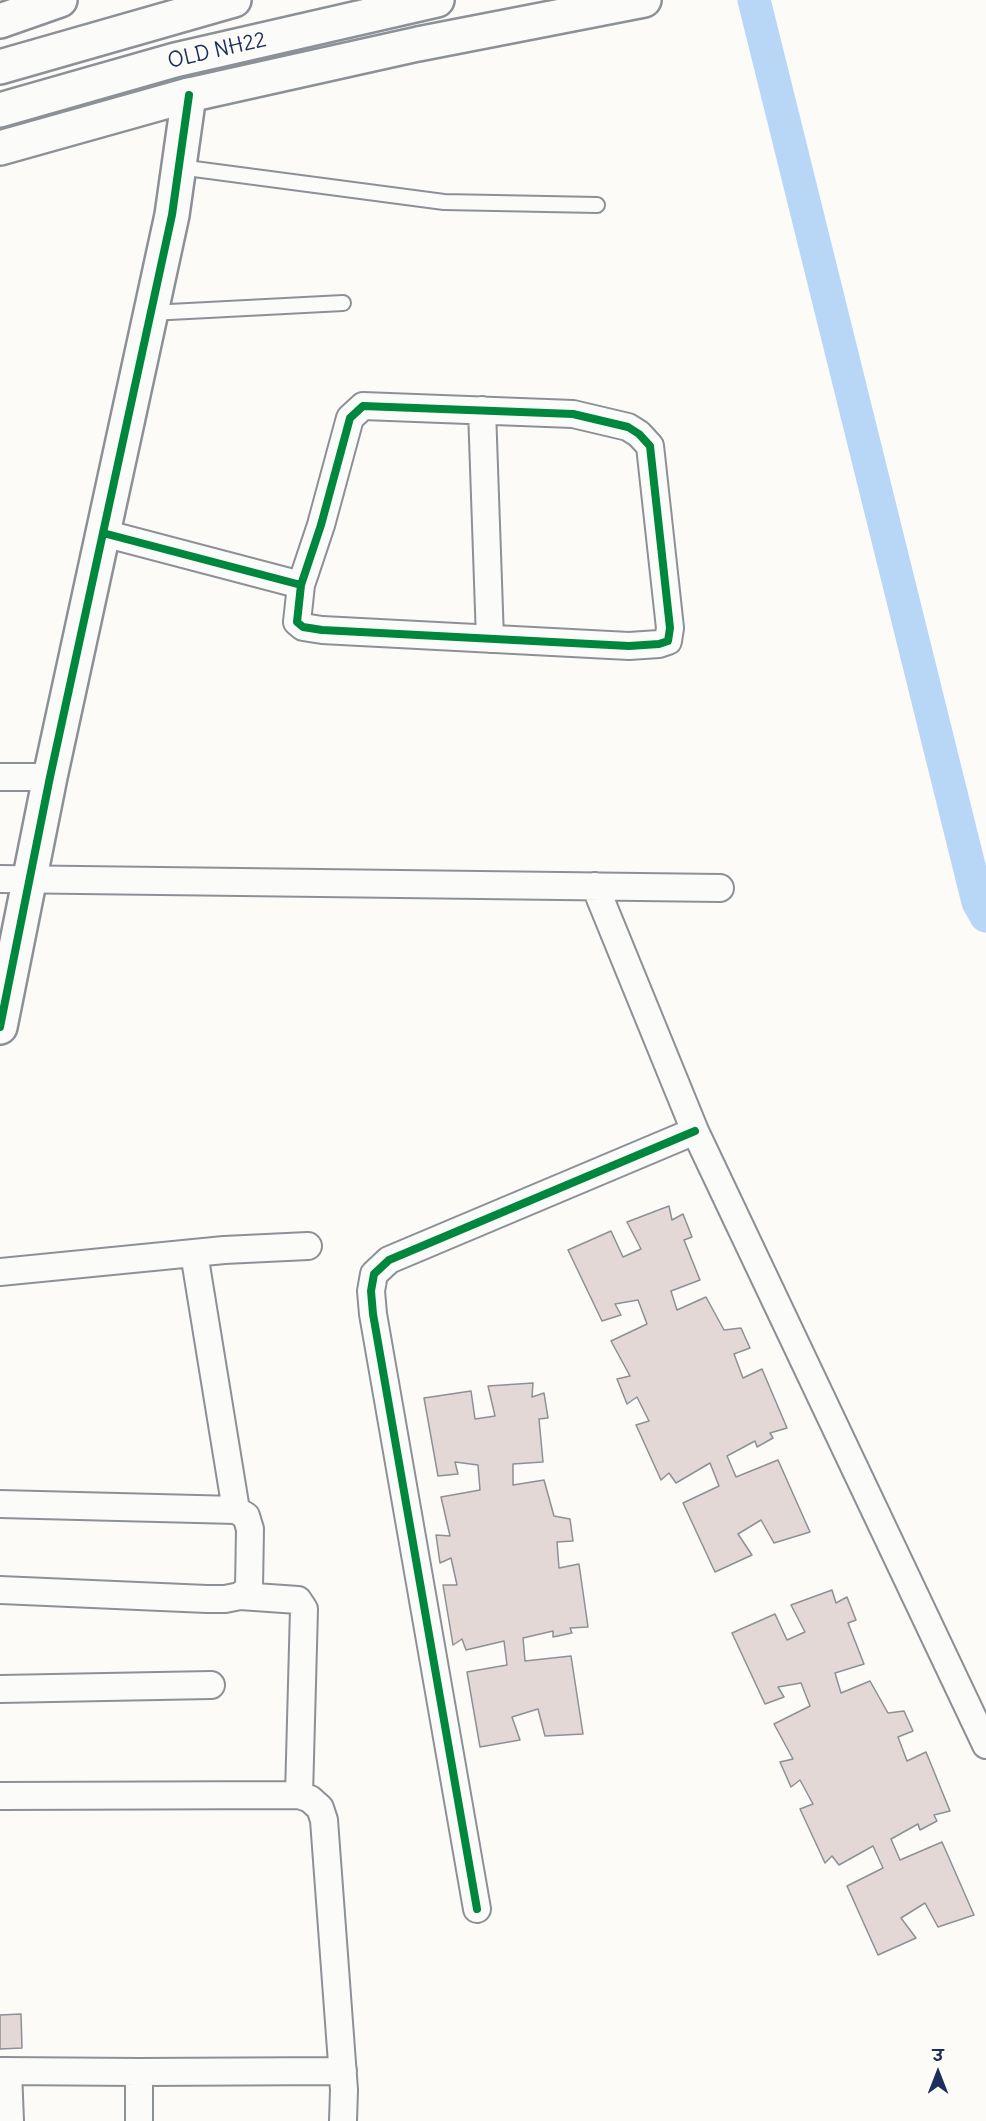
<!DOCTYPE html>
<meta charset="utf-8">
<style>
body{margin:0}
#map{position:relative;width:986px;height:2121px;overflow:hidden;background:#fcfbf8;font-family:Delius,"Playpen Sans Deva",sans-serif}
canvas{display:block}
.north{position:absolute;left:908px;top:2043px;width:60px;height:60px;-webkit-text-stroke:4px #fdfcf7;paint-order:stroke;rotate:0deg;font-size:16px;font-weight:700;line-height:24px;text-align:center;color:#1b2f5e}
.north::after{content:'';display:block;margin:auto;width:21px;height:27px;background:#1b2f5e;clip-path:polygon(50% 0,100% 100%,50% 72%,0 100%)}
</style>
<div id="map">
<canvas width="986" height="2121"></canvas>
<div class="north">उ</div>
</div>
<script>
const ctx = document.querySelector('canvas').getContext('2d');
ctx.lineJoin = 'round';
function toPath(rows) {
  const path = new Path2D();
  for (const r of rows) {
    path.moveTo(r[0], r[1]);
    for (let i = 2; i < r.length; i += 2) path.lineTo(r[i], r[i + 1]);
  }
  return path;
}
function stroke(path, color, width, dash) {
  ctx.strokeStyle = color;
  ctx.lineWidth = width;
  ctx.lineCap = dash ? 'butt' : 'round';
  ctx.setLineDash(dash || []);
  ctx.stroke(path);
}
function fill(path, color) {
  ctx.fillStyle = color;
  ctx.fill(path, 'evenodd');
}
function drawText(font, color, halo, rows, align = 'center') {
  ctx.font = font + ' Delius,sans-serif';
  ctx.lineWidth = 5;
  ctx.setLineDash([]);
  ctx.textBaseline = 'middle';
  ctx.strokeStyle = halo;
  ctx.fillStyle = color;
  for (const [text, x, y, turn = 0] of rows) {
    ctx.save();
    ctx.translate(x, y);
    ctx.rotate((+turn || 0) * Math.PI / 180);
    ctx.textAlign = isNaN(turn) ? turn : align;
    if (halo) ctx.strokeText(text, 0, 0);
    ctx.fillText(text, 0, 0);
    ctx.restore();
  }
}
stroke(toPath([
 [754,0,978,902,986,916]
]), '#b8d7f6', 33);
const building = toPath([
 [669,1206,672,1220,683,1214,692,1237,684,1240,700,1280,671,1291,677,1310,706,1297,724,1330,741,1328,750,1348,734,1354,743,1378,762,1369,787,1428,770,1433,773,1438,757,1447,755,1441,727,1456,736,1477,778,1460,810,1532,774,1543,761,1520,738,1534,752,1555,715,1572,683,1503,719,1486,710,1463,676,1483,669,1473,661,1480,636,1425,649,1421,637,1397,627,1404,617,1379,630,1376,611,1341,647,1324,638,1300,615,1304,621,1315,602,1321,568,1250,611,1231,623,1257,641,1249,627,1222,669,1206],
 [533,1383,532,1397,544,1393,548,1418,539,1419,543,1462,513,1464,513,1485,544,1480,554,1516,570,1519,573,1541,557,1542,559,1568,579,1564,588,1627,570,1628,572,1633,553,1637,553,1631,523,1638,525,1661,571,1656,583,1734,545,1736,538,1709,512,1717,520,1740,480,1747,467,1672,507,1665,504,1641,466,1650,462,1639,453,1645,443,1585,457,1585,451,1558,440,1563,436,1535,450,1536,441,1497,480,1490,478,1465,455,1462,458,1474,438,1476,424,1398,471,1391,475,1419,495,1416,488,1386,533,1383],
 [832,1590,836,1603,847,1597,856,1620,848,1623,864,1664,835,1673,841,1693,870,1681,888,1713,904,1711,913,1731,898,1737,907,1761,926,1752,950,1811,934,1815,937,1821,920,1830,918,1824,891,1839,900,1860,942,1842,974,1915,938,1927,925,1903,901,1918,916,1938,878,1955,847,1886,883,1868,873,1846,839,1865,832,1856,825,1863,800,1809,813,1804,800,1780,791,1787,780,1762,793,1759,774,1724,810,1706,801,1683,778,1687,784,1697,765,1704,732,1633,775,1614,787,1640,805,1632,791,1605,832,1590],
 [21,2014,22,2048,0,2049,0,2015,21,2014]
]);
fill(building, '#e4d8d6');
stroke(building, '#8c9097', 1.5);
const lane = toPath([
 [179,167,444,202,597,205],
 [150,313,343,303]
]);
const street = toPath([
 [482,410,490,639],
 [103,533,301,585,297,622,303,627,322,630,629,646,659,644,668,641,670,628,650,446,639,434,628,427,573,414,363,406,350,418,321,525,301,585],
 [0,777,50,777],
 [0,879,720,888],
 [595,886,695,1131,986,1745],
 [194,1253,236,1510],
 [0,1272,224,1250,308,1246],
 [0,1504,236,1510,246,1516,250,1529,249,1588,240,1596,225,1599,207,1599,0,1590],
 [240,1596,298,1600,304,1609,299,1795],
 [0,1689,211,1685],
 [0,1796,299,1795,310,1799,320,1808,324,1820,344,2090,343,2121],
 [477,1909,373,1314,371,1291,374,1274,389,1260,695,1131],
 [0,2071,139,2072,139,2121],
 [8,2071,10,2121],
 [139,2072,343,2071]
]);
const secondary = toPath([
 [0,1027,50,777,172,215,189,95]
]);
const highway = toPath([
 [0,21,60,0],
 [0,67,234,0],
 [0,110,175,60,437,0],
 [0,148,189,95,418,44,644,0]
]);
stroke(lane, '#8c9097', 18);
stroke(street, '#8c9097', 30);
stroke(secondary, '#8c9097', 38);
stroke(highway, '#8c9097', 38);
stroke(lane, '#fbfbf9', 14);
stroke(street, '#fbfbf9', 26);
stroke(secondary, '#fbfbf9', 33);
stroke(highway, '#fbfbf9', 33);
stroke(toPath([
 [103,533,301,585,297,622,303,627,322,630,629,646,659,644,668,641,670,628,650,446,639,434,628,427,573,414,363,406,350,418,321,525,301,585],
 [0,1027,50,777,172,215,189,95],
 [477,1909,373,1314,371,1291,374,1274,389,1260,695,1131]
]), '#00873e', 8);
drawText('21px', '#1b2f5e', '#fdfcf7', [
 ["OLD NH22",217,51,-13]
]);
</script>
